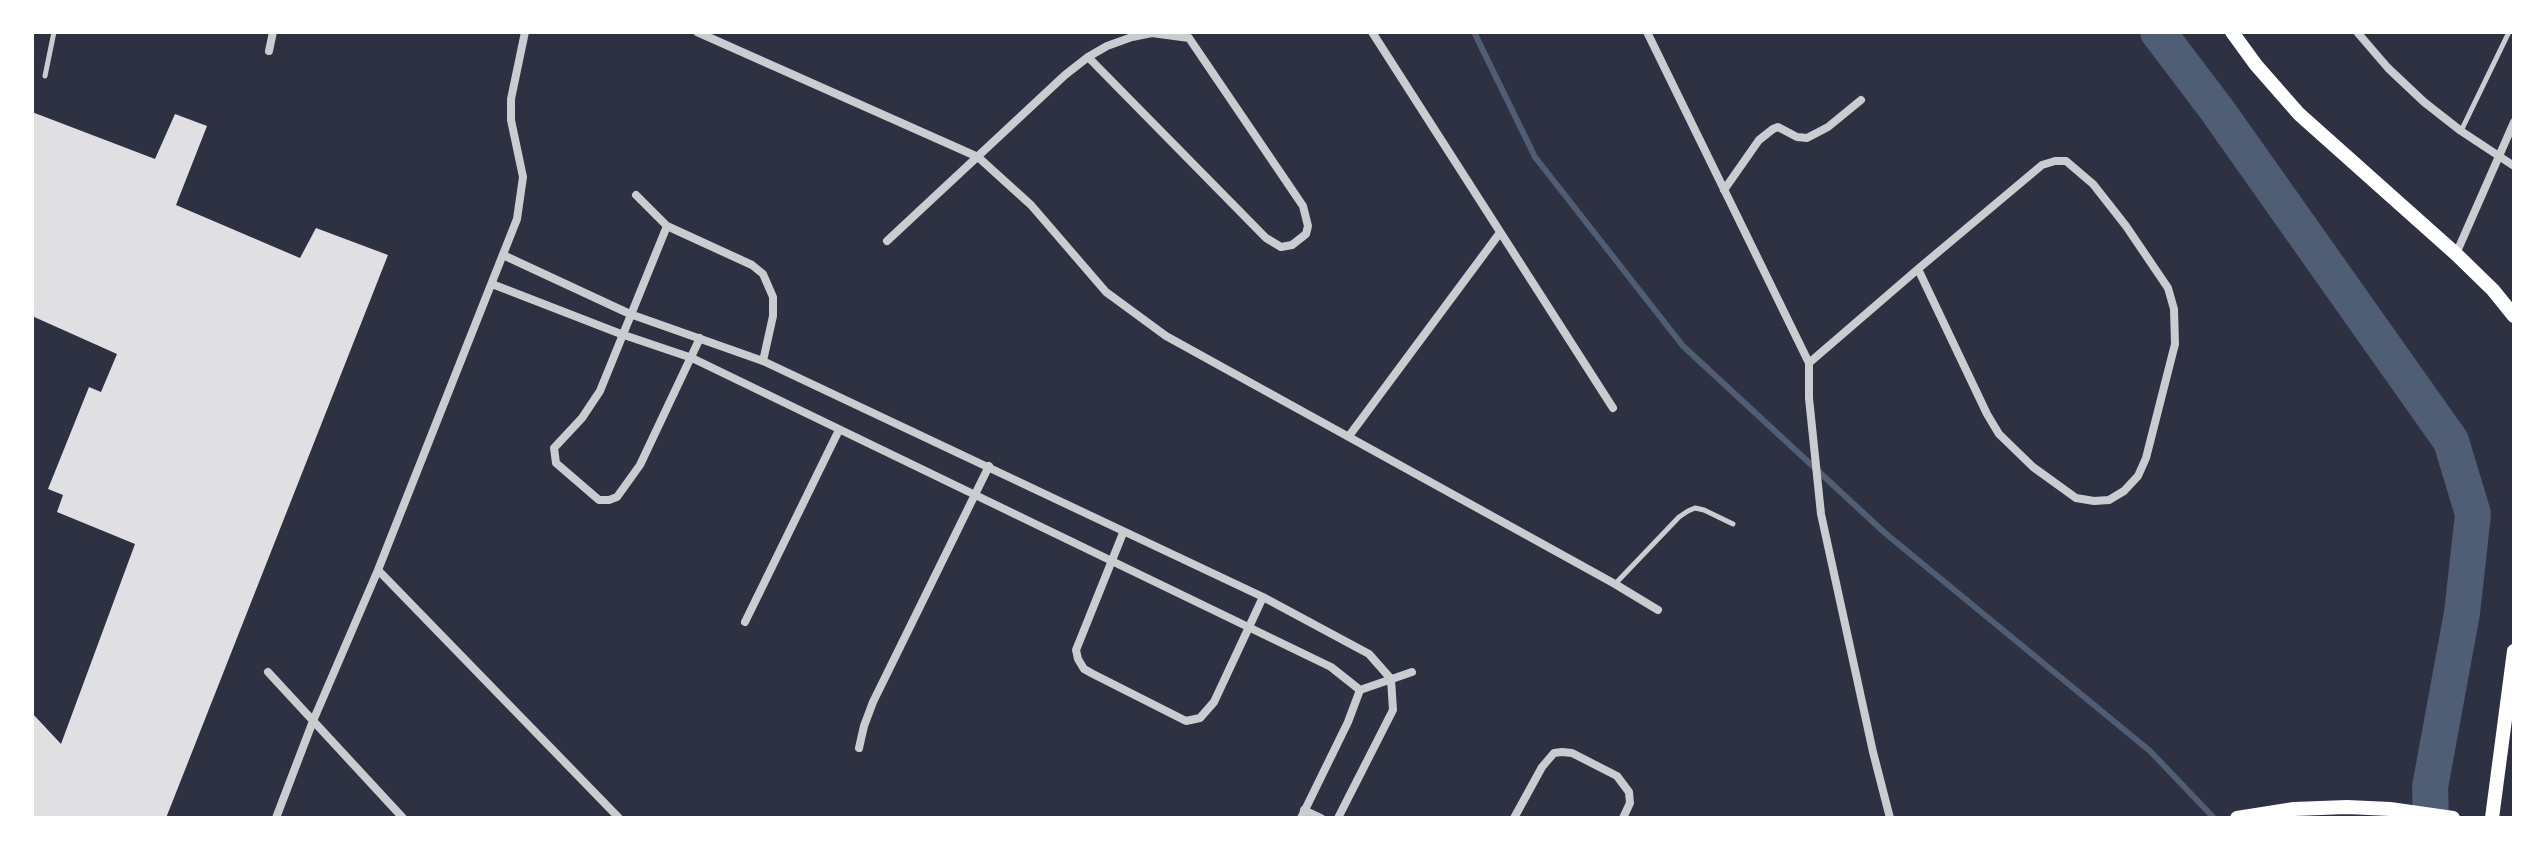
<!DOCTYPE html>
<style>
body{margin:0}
#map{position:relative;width:2546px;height:850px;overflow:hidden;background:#2d3142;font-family:"Fira Sans Condensed",sans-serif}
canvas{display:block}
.frame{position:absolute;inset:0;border:34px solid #fff;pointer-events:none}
</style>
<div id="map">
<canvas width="2546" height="850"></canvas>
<div class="frame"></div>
</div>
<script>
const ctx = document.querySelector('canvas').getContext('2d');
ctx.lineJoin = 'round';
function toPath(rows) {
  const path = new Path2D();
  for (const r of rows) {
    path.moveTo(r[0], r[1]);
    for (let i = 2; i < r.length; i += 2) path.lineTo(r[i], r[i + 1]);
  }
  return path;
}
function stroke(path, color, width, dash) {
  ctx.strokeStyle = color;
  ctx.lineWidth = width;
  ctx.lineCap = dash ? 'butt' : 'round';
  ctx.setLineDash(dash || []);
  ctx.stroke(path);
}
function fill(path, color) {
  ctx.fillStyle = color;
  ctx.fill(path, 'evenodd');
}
stroke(toPath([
 [1474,32,1535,157,1683,346,1885,533,2150,751,2214,818]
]), '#4f5d75', 6);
stroke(toPath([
 [2158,32,2217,110,2451,441,2473,514,2462,613,2430,787,2431,818]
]), '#4f5d75', 36);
fill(toPath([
 [32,112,155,159,175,114,207,126,176,205,300,258,316,228,388,255,166,818,32,818,32,713,61,744,135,544,57,512,63,495,48,489,89,387,101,392,117,354,32,316]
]), '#e0e0e3');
stroke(toPath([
 [45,76,54,32],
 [2461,131,2509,32],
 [1615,584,1679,517,1688,511,1695,508,1704,510,1733,524]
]), '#caccd0', 5);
stroke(toPath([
 [697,32,978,157,1031,205,1106,292,1166,336,1615,584,1658,610],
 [1372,32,1613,408],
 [1647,32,1809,363,1809,398,1821,514,1873,752,1890,818],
 [2357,32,2388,68,2424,102,2461,131,2514,166],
 [269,51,273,32],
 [1088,57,1266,238,1281,247,1292,245,1306,234,1308,226,1303,206,1189,38],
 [1724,190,1759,140,1773,129,1778,127,1797,137,1807,138,1828,127,1861,100],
 [636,195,667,226,752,265,763,274,773,297,773,316,763,361],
 [667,226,600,391,582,418,554,448,556,463,599,500,609,500,617,497,640,465,700,338],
 [887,241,1065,75,1088,57,1107,46,1132,37,1152,33,1189,38],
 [2456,254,2514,122],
 [503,255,630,314,763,361,1263,597,1369,654,1391,679,1393,710,1338,818],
 [492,284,621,334,692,358,1331,667,1360,690,1348,722,1301,818],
 [1809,363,1918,269,2042,165,2055,161,2066,161,2093,184,2126,226,2168,288,2174,309,2175,344,2146,458,2138,476,2124,491,2109,500,2094,501,2076,498,2033,467,1999,434,1987,414,1918,269],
 [1349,436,1499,234],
 [1123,533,1076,650,1078,659,1084,669,1093,674,1186,721,1200,718,1214,702,1263,597],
 [378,570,619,818],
 [745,622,839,430],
 [268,672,403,818],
 [1360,690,1412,672],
 [859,748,864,726,873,702,989,466],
 [1304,810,1321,818],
 [276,818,313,721,378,570,517,219,523,177,511,120,511,99,525,32],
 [1514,818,1542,767,1554,753,1562,752,1572,753,1617,776,1629,792,1630,803,1623,818]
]), '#caccd0', 8);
stroke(toPath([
 [2232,32,2256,65,2299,114,2456,254,2493,290,2514,316],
 [2237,818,2294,809,2347,807,2390,809,2453,818],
 [2492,818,2514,651]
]), '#fff', 14);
</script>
